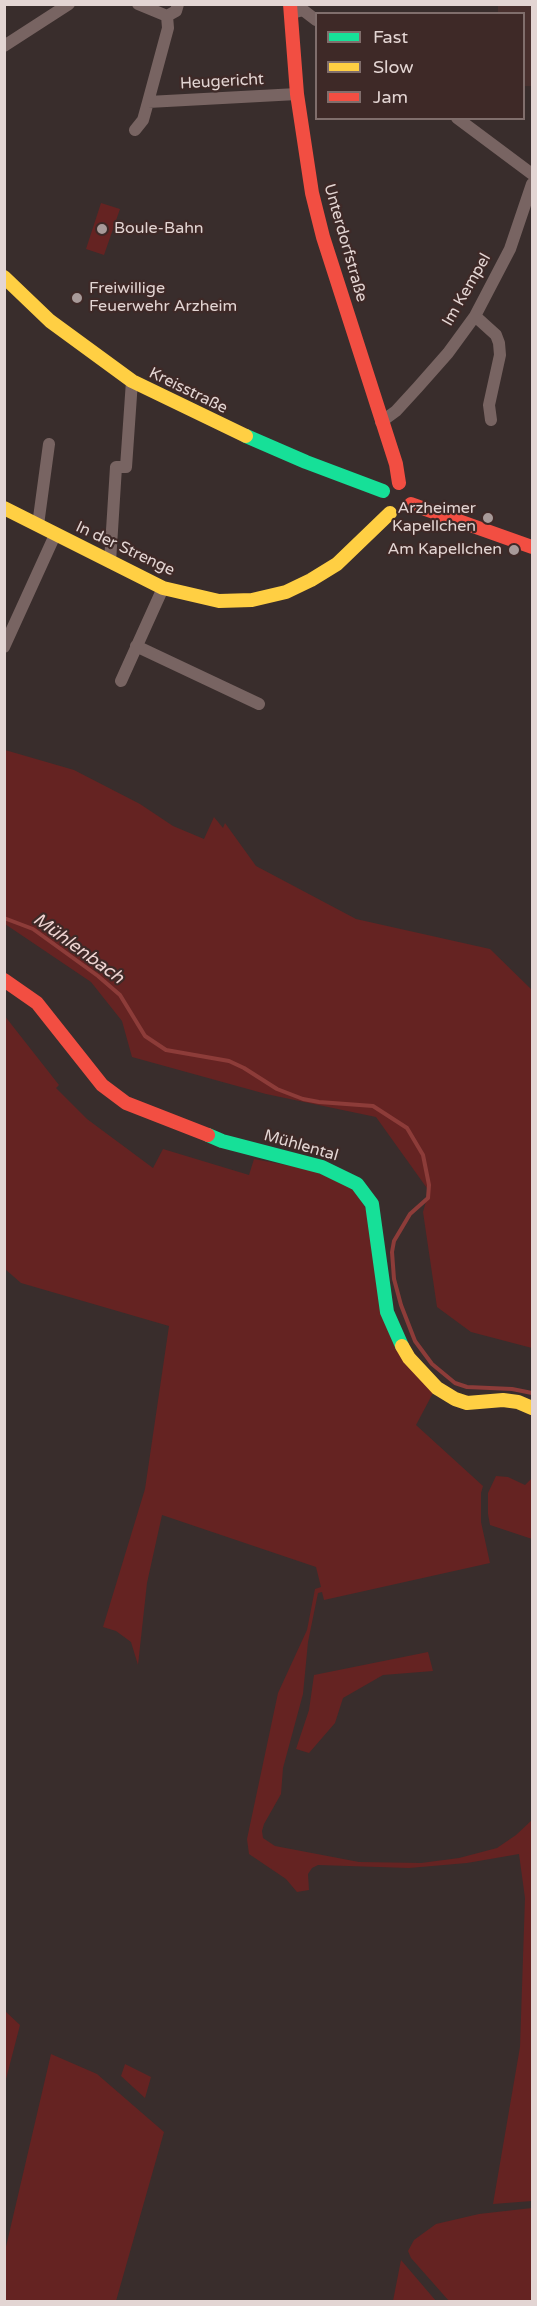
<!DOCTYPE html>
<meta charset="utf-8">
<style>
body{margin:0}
#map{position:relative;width:537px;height:2306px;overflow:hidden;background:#392d2c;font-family:"Varela Round",sans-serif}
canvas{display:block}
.frame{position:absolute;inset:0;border:6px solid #e3d5d3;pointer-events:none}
.legend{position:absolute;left:315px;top:12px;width:210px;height:108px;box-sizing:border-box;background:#3e2927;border:2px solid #806e6c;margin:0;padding:8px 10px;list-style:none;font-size:18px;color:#e3d5d3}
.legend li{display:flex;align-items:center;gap:12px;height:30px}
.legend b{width:30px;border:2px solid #806e6c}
</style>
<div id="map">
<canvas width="537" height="2306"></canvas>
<div class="frame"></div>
<ul class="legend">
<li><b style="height:8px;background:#16e098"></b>Fast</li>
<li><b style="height:8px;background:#ffcf43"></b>Slow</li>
<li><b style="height:8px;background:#f24e42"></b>Jam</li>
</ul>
</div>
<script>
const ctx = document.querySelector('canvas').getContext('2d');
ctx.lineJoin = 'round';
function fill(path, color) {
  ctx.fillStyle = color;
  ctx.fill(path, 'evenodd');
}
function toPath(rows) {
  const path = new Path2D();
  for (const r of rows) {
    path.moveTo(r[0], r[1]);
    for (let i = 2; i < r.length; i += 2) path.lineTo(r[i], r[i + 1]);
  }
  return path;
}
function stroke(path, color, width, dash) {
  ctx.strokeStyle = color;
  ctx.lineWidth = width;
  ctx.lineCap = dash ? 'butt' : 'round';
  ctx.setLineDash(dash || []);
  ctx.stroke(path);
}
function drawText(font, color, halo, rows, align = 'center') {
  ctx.font = font + ' "Varela Round",sans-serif';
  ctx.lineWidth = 4.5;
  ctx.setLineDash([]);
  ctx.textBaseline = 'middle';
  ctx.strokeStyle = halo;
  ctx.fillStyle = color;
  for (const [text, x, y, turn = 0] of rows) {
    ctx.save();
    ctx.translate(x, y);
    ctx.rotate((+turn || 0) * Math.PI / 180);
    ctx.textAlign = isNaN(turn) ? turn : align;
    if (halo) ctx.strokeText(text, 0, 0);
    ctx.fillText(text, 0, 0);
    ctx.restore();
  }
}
fill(toPath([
 [498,5,532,5,532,86,524,86,524,14,498,13]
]), '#49302e');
fill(toPath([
 [101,203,120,209,104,255,86,249],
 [5,750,74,770,140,804,173,826,204,839,214,817,223,828,225,823,256,866,356,919,490,949,532,990,532,1348,471,1332,437,1307,423,1212,429,1191,376,1117,266,1094,132,1057,122,1021,91,982,5,924],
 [4,1015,59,1085,56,1088,87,1119,153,1168,163,1149,249,1175,254,1159,312,1170,355,1190,367,1211,379,1291,433,1393,416,1425,483,1486,481,1493,481,1522,490,1563,324,1600,322,1592,318,1593,308,1642,303,1694,283,1768,281,1794,264,1824,262,1831,263,1838,275,1846,359,1862,421,1863,459,1858,497,1848,516,1835,532,1820,532,2201,493,2204,520,2047,525,1898,519,1854,467,1863,409,1868,318,1865,312,1868,308,1874,309,1890,297,1892,286,1879,249,1854,247,1839,278,1693,307,1630,315,1589,321,1587,316,1567,162,1515,147,1583,138,1665,131,1642,116,1631,103,1627,145,1489,169,1326,21,1283,5,1269],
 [496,1476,508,1477,525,1485,532,1478,532,1539,490,1525,488,1514,488,1493],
 [428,1652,433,1671,383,1675,343,1698,335,1723,309,1753,296,1749,309,1710,314,1675],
 [5,2011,20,2025,5,2083],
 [51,2054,97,2074,164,2132,116,2301,5,2301,5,2251],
 [125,2064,151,2077,145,2098,121,2076],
 [532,2208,532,2301,449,2301,411,2258,408,2251,414,2240,436,2224,479,2214],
 [401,2260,436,2301,393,2301]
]), '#652322');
stroke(toPath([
 [4,918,33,929,98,976,120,995,145,1036,166,1050,229,1061,244,1068,277,1089,303,1099,319,1102,373,1106,407,1128,423,1155,429,1185,428,1198,410,1214,394,1241,392,1252,394,1279,401,1305,415,1341,432,1364,455,1383,467,1387,512,1389,532,1393]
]), '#8d3c39', 4);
stroke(toPath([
 [138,4,167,16,176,11,178,4],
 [292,13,303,10,316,20],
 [4,46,69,4],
 [148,102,297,94],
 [457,118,532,174],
 [135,130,143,120,148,102,168,28,167,16],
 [475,316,496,335,499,343,500,355,489,405,491,420],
 [381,422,396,411,418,387,448,353,475,316,510,249,532,184],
 [38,525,49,444],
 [110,562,116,467,126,467,132,381],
 [136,646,259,704],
 [4,647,55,535],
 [121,681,163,588]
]), '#786462', 12);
stroke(toPath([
 [246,436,306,462,383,491],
 [208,1135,222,1141,322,1167,357,1184,372,1204,387,1312,402,1346]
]), '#16e098', 14);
stroke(toPath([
 [4,277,50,321,132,381,246,436],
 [4,508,163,588,219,601,252,600,286,592,311,580,337,564,390,513],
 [402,1346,409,1358,437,1388,455,1399,467,1403,503,1400,518,1402,532,1408]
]), '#ffcf43', 14);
stroke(toPath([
 [290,4,297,94,312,193,323,237,396,464,399,483],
 [411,504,532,547],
 [4,980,37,1003,102,1085,126,1103,208,1135]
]), '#f24e42', 14);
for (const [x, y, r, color] of [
 [102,229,6,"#a89a99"],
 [77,298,6,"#a89a99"],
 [488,518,6,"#a89a99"],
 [514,550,6,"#a89a99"]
]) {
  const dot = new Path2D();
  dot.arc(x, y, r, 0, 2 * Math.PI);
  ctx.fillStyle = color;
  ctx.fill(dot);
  stroke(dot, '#3e2927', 2);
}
drawText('16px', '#e3d5d3', '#3e2927', [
 ["Heugericht",222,82,-3],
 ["Unterdorfstraße",345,243,74],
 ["Im Kempel",467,290,-60],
 ["Kreisstraße",188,391,26],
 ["In der Strenge",125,549,25],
 ["Mühlental",301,1146,16]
]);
drawText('16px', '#e3d5d3', '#3e2927', [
 ["Boule-Bahn",114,229],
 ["Freiwillige",89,289],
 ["Feuerwehr Arzheim",89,307],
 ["Arzheimer",476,509,"right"],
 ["Kapellchen",476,527,"right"],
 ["Am Kapellchen",502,550,"right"]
], 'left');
drawText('italic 18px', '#efd4d2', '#3e2927', [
 ["Mühlenbach",78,949,36]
]);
</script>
